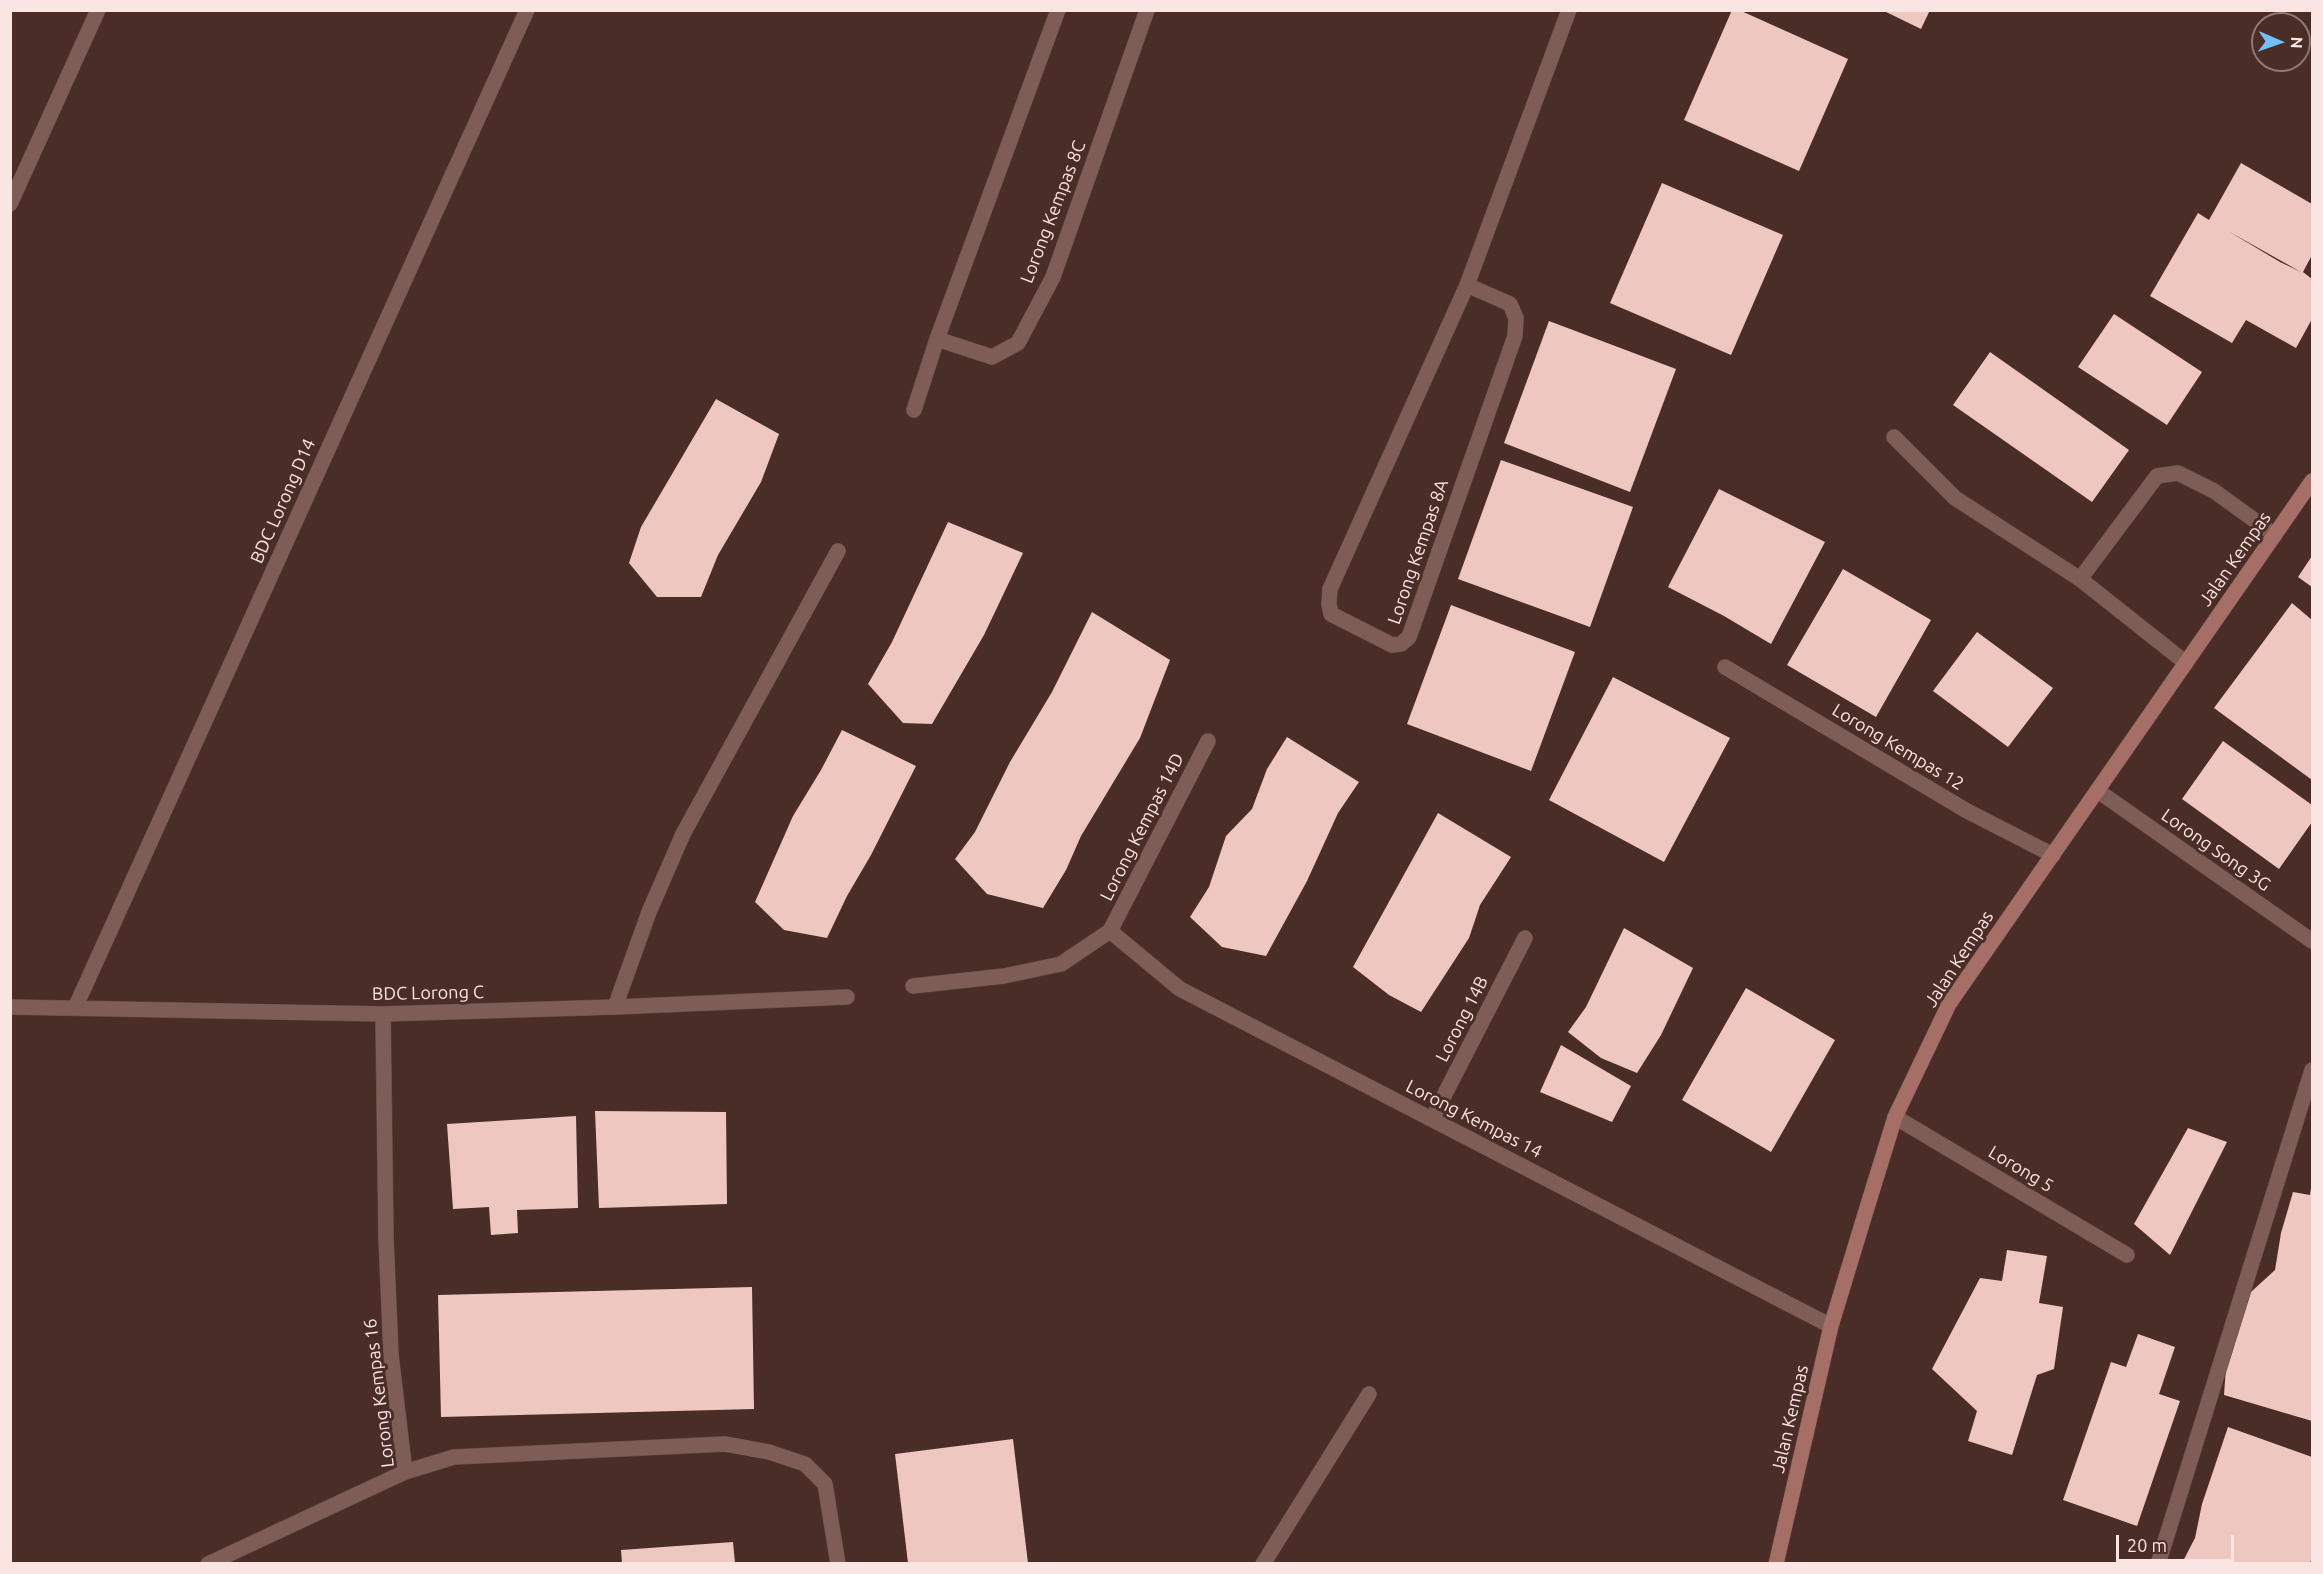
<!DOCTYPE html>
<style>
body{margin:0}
#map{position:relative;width:2323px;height:1574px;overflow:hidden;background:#4b2d28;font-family:Ubuntu,sans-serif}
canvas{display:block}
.frame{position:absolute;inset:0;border:12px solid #fae5e2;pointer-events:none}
.north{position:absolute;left:2251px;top:12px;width:60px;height:60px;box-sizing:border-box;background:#4b2d28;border:2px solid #917772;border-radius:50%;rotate:92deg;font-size:16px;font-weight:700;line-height:24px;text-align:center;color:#fae5e2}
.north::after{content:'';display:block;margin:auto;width:21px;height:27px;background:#72c1f5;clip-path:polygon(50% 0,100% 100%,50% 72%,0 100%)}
.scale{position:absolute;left:2116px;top:1535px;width:118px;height:27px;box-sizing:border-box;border:3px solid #fae5e2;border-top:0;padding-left:8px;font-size:18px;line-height:21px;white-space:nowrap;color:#fae5e2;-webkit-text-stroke:4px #4b2d28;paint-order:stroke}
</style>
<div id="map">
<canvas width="2323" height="1574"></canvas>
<div class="frame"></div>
<div class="north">N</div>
<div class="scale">20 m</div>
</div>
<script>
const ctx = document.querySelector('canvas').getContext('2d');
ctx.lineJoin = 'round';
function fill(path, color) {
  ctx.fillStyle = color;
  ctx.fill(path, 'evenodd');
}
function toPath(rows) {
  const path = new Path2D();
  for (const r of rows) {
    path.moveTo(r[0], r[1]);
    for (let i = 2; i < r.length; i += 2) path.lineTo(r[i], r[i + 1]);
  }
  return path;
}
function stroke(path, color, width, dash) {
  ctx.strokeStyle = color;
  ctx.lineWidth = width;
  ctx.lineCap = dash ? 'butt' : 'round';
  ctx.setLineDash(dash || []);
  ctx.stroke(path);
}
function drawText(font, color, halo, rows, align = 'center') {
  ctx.font = font + ' Ubuntu,sans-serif';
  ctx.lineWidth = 6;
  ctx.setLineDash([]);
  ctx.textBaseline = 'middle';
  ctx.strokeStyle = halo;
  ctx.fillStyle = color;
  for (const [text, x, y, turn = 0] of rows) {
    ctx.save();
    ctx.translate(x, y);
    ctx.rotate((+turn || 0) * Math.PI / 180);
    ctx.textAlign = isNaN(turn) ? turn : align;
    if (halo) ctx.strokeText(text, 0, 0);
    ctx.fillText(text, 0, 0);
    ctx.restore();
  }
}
fill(toPath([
 [1732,10,1739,10,1848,59,1799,171,1684,120],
 [1882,10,1930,10,1921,29],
 [2241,163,2312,204,2312,255,2303,272,2312,279,2312,319,2296,348,2246,320,2232,343,2150,296,2198,213,2209,220],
 [2228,231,2301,272,2280,262],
 [1662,183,1783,235,1731,355,1610,303],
 [2114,314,2202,372,2167,425,2078,367],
 [1549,321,1676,369,1630,492,1504,443],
 [1990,352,2129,450,2092,502,1953,405],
 [716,399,779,434,761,482,718,555,701,597,657,597,629,563,641,527],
 [1501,460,1633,507,1590,627,1458,579],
 [1719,489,1825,542,1771,644,1724,616,1668,587],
 [948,522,1023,553,984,635,932,724,903,723,868,684,892,642],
 [2312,556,2312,587,2298,577],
 [1843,569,1931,620,1876,717,1787,665],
 [2292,603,2312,620,2312,780,2214,708],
 [1451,605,1575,652,1531,771,1407,724],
 [1092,612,1170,660,1140,738,1081,836,1066,870,1043,908,987,894,955,859,975,832,1010,762,1052,692],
 [1977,632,2053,688,2008,747,1933,691],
 [1613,677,1730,738,1664,862,1549,800],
 [842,730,916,766,871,855,847,896,827,938,784,930,755,902,793,816,821,770],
 [1287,737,1359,782,1338,813,1307,881,1266,956,1222,947,1190,917,1209,887,1226,836,1252,809,1267,769],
 [2223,741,2312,805,2312,822,2279,869,2182,799],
 [1438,813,1511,857,1480,905,1469,938,1421,1012,1389,995,1353,967],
 [1624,928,1693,968,1661,1035,1637,1073,1601,1058,1568,1032,1586,1007],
 [1746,988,1835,1040,1771,1152,1682,1100],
 [1561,1045,1631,1086,1612,1122,1540,1092],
 [595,1111,726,1112,727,1204,599,1208],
 [576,1116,578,1208,517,1210,518,1233,491,1235,489,1207,453,1209,447,1124],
 [2188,1128,2227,1142,2170,1255,2134,1224],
 [2311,1188,2312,1188,2312,1421,2224,1395,2228,1339,2240,1302,2275,1270,2281,1233,2293,1192,2310,1195],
 [2007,1250,2047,1256,2039,1303,2063,1307,2054,1369,2037,1375,2012,1455,1968,1441,1977,1411,1932,1369,1980,1278,2002,1281],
 [752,1287,754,1409,441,1417,438,1295],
 [2138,1334,2175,1347,2159,1394,2180,1401,2137,1526,2063,1500,2111,1362,2126,1367],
 [2228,1427,2312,1457,2312,1557,2310,1563,2182,1563,2195,1538,2202,1504],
 [1013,1439,1028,1563,908,1563,895,1454],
 [733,1542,735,1563,622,1563,621,1550]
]), '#eec7c0');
const lane = toPath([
 [913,986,1004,976,1061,964,1110,931],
 [615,1007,847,997],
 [2158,1564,2312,1070]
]);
const street = toPath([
 [10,204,98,10],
 [1467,285,1510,304,1516,318,1515,336,1409,637,1401,644,1392,645,1331,614,1329,604,1330,589,1467,285,1569,10],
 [937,339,992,357,1018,343,1053,277,1147,10],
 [914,410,937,339,1058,10],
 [1894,437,1955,498,2080,579,2157,476,2178,473,2214,491,2275,535],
 [2080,579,2186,663],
 [1725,667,1967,811,2053,855],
 [1208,741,1110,931,1180,989,1831,1326],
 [2098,791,2312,941],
 [10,1007,383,1014,615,1007,649,912,683,834,838,551],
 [75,1008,527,10],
 [383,1014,386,1238,391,1355,405,1472,454,1457,725,1444,769,1452,805,1464,825,1484,838,1564],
 [1895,1117,2127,1255],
 [1432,1119,1525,938],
 [208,1564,405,1472],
 [1263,1564,1369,1394]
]);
const secondary = toPath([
 [1776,1564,1831,1326,1862,1224,1895,1117,1949,1004,2312,481]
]);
stroke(lane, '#654a47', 16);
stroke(street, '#654a47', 16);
stroke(secondary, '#654a47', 16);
stroke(lane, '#7f5d57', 15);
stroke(street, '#7f5d57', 15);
stroke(secondary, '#a56f67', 15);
drawText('18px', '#fae5e2', '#4b2d28', [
 ["Lorong Kempas 8C",1053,212,-69],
 ["BDC Lorong D14",283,501,-66],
 ["Lorong Kempas 8A",1418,552,-71],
 ["Jalan Kempas",2235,559,-55],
 ["Lorong Kempas 12",1898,747,31],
 ["Lorong Kempas 14D",1142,827,-63],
 ["Lorong Song 3G",2216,850,35],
 ["Jalan Kempas",1959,959,-57],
 ["BDC Lorong C",428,993,-1],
 ["Lorong 14B",1462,1019,-63],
 ["Lorong Kempas 14",1474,1119,27],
 ["Lorong 5",2021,1169,31],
 ["Lorong Kempas 16",379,1393,-97],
 ["Jalan Kempas",1790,1419,-77]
]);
</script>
